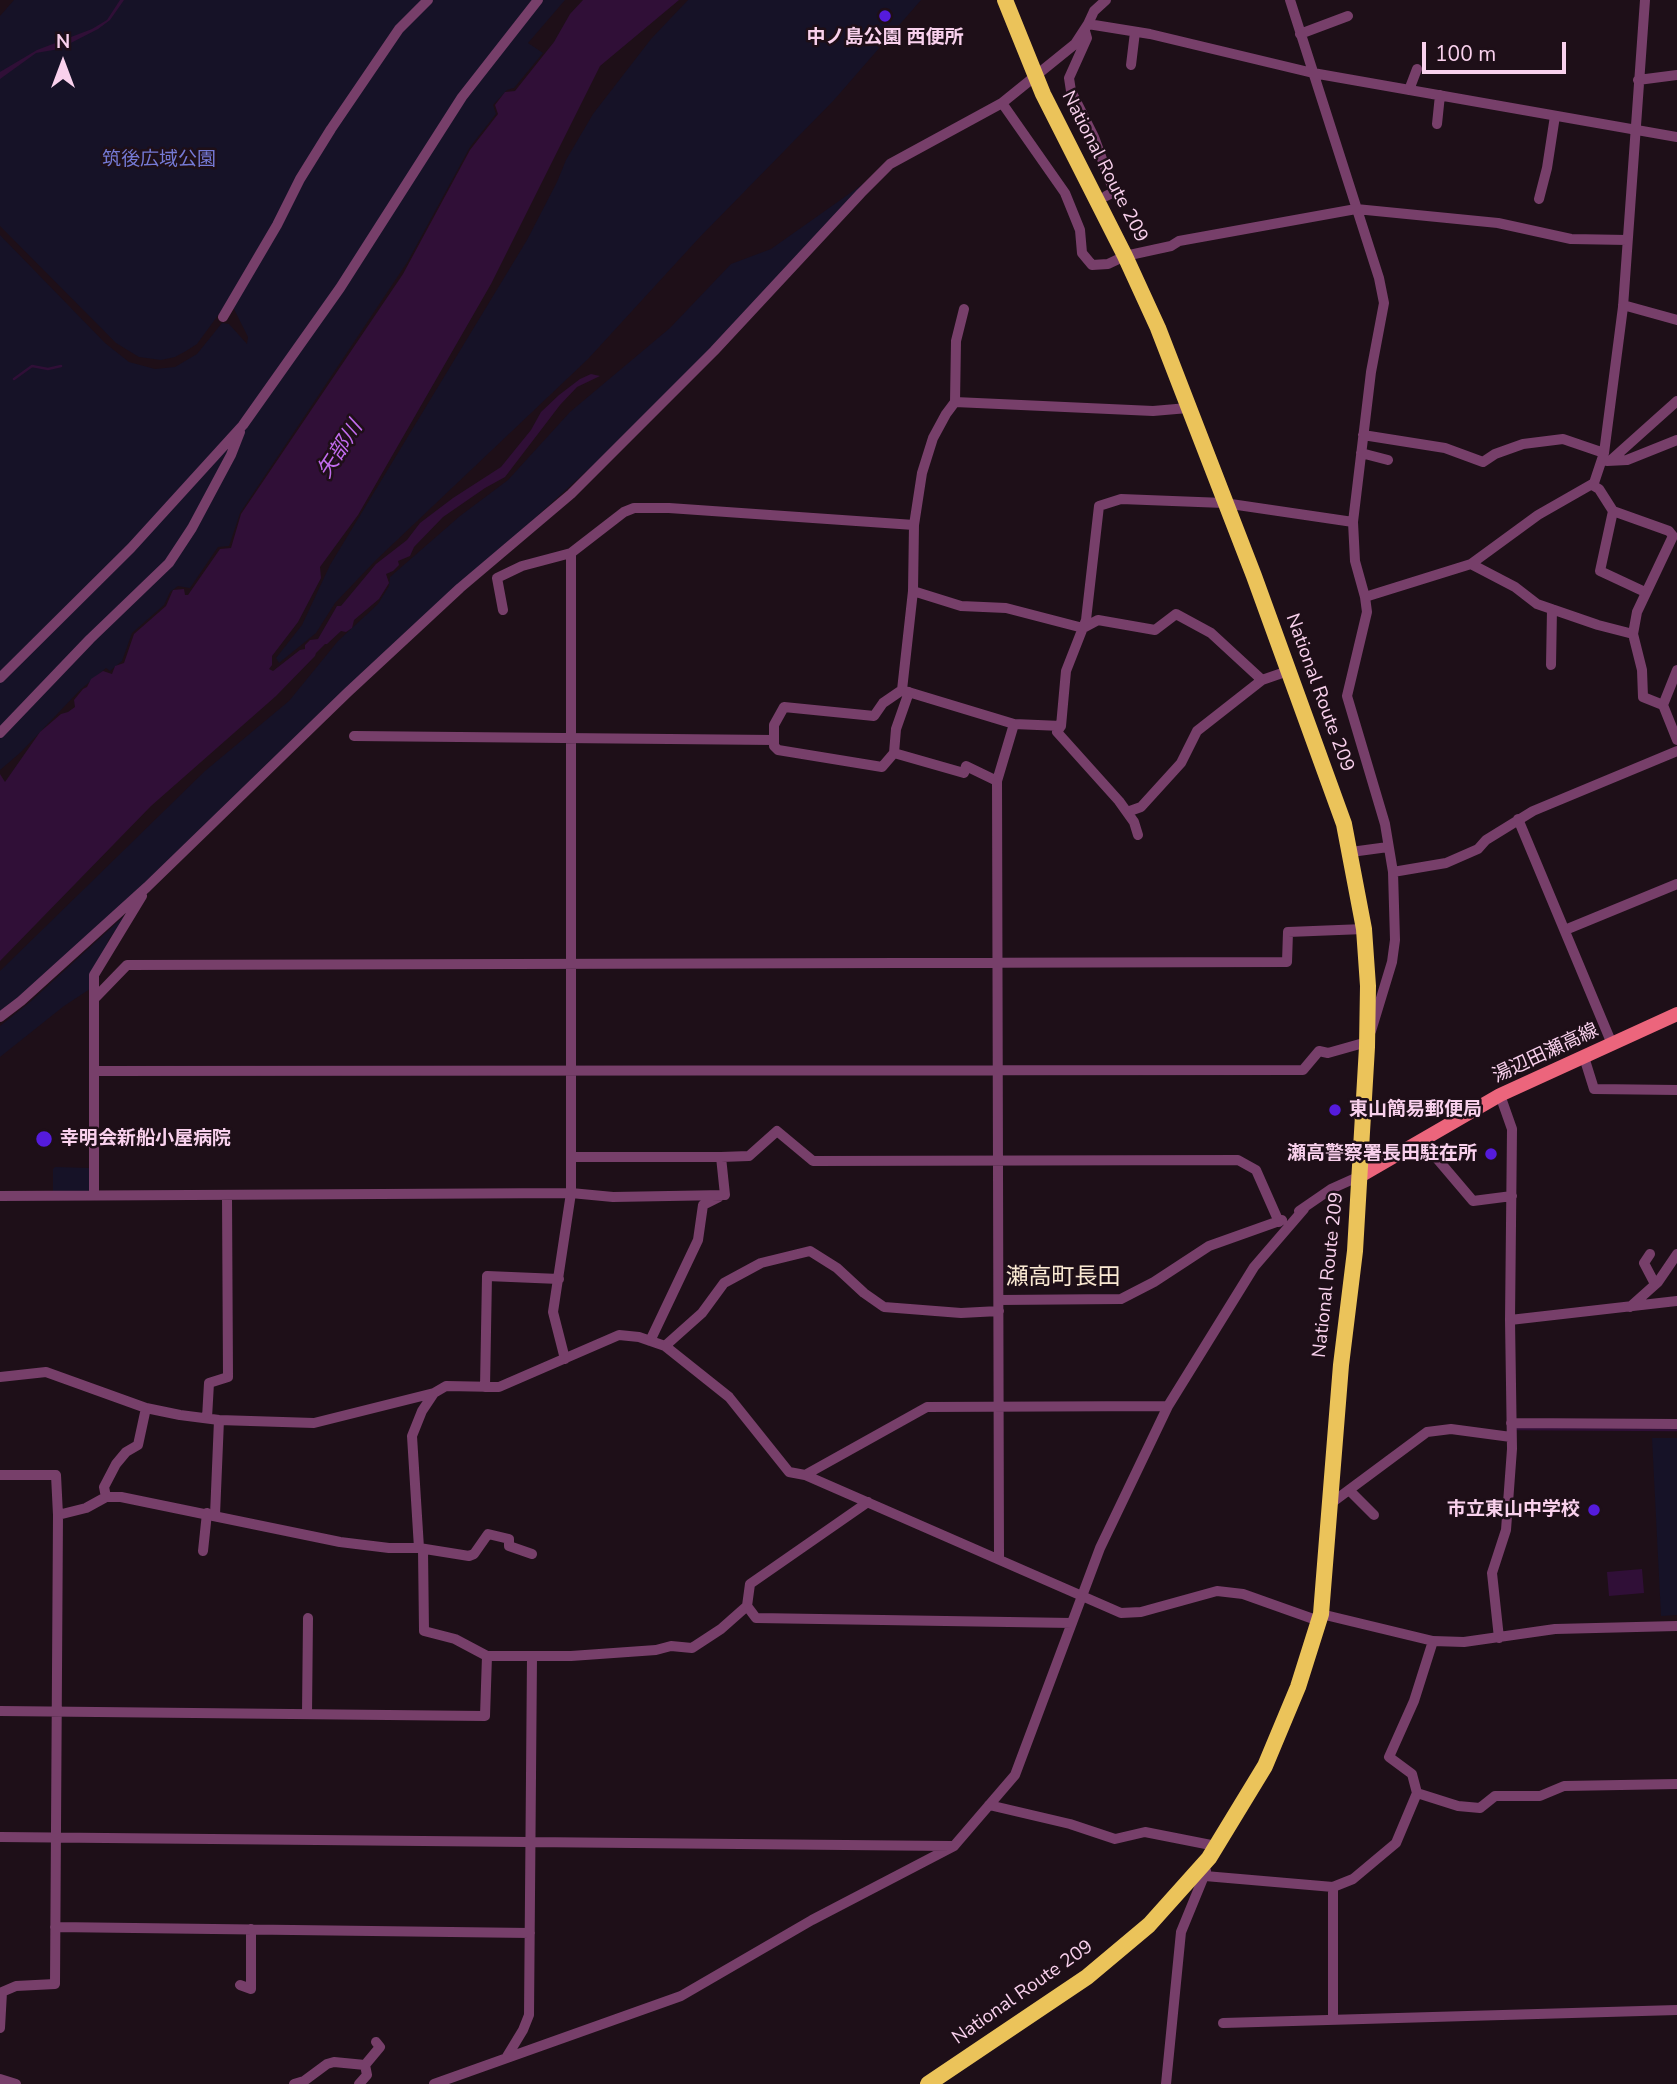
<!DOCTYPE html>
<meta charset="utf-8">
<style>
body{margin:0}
#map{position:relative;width:1677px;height:2084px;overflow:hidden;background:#1e0f18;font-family:"Nunito Sans",sans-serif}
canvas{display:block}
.north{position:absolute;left:28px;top:28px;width:70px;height:70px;-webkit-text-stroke:5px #1e0f18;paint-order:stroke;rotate:0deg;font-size:19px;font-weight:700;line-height:28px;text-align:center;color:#f9d1ed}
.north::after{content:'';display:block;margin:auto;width:24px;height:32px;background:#f9d1ed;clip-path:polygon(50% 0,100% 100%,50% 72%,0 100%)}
.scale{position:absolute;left:1422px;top:42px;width:144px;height:32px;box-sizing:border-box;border:4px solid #f9d1ed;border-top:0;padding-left:9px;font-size:21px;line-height:24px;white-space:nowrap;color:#f9d1ed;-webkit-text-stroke:5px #1e0f18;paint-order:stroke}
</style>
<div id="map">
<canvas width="1677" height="2084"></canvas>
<div class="north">N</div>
<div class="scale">100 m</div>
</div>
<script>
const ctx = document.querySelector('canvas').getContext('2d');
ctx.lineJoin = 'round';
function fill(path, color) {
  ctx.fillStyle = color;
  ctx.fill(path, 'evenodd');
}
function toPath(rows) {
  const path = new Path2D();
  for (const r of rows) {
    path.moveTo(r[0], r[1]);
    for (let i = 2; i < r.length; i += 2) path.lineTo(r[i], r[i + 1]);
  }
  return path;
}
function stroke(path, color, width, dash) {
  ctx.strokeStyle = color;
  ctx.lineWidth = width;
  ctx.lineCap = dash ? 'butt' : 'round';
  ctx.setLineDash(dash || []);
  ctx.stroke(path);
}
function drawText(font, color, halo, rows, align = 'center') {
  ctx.font = font + ' "Nunito Sans","Noto Sans JP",sans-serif';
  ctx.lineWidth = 5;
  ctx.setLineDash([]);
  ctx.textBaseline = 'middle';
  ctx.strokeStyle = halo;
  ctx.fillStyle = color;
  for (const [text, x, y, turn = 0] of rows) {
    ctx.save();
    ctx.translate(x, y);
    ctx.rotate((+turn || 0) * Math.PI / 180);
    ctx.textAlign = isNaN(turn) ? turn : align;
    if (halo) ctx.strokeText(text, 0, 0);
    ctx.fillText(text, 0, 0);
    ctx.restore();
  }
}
fill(toPath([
 [14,0,565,0,528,43,543,53,514,88,507,90,493,105,496,114,470,147,408,261,240,513,229,546,218,547,190,588,178,586,170,592,164,605,132,633,122,661,110,671,106,668,80,690,21,752,0,770,0,235,105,343,129,362,155,369,175,367,197,354,222,323,229,324,247,344,248,337,233,307,227,303,197,344,186,351,175,357,161,360,139,357,116,343,0,226,0,16],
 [688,0,921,0,834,100,698,239,588,359,376,560,335,603,316,633,279,663,276,658,302,625,330,565,527,240,557,182,566,160,593,114,651,39],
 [873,177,642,421,482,566,109,922,0,1015,0,971,205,771,289,701,338,641,378,604,389,586,390,577,460,516,508,480,570,412,670,328,731,264,771,249],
 [134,907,109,939,90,989,64,1006,0,1057,0,1026,30,1002],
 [55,1167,90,1168,90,1191,53,1193,53,1169],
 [1652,1438,1677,1438,1677,1615,1661,1616]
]), '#161227');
fill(toPath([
 [120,0,124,0,110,20,98,29,59,49,36,53,0,79,0,72,37,50,92,29,107,20],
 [583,0,679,0,600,66,491,284,358,515,320,567,321,578,298,622,272,656,272,665,269,669,273,671,300,650,305,649,305,645,310,640,318,639,337,606,341,606,376,564,407,540,420,523,453,498,501,467,531,430,541,412,559,395,580,379,591,374,600,376,577,387,560,405,505,477,485,488,443,517,414,547,410,556,398,561,399,565,393,571,386,574,389,583,379,599,354,620,352,628,346,632,341,631,327,644,325,644,316,653,315,656,276,696,151,806,0,961,0,774,5,782,40,732,61,714,68,712,75,707,74,700,83,689,87,687,91,679,103,671,112,674,115,666,124,663,134,634,166,606,173,590,184,589,185,595,188,595,220,549,231,548,241,514,403,274,470,150,498,114,495,105,505,92,515,91,554,42,570,14],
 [1642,1569,1644,1593,1609,1596,1607,1572]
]), '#300f37');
stroke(toPath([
 [14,379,32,366,48,369,61,366],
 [1517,1429,1677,1430]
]), '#300f37', 2.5);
stroke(toPath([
 [1290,0,1379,278,1384,303,1371,372,1353,522,1355,561,1365,597,1367,612,1347,696,1385,824,1393,872,1395,940,1392,962,1371,1031],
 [1088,24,1150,34,1313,73,1677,137],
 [1085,31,1087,38,1069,78,1071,91,1094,137,1114,192,1106,196],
 [1300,34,1348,16],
 [1131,65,1135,32],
 [1638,80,1677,75],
 [1409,90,1417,69],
 [1002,103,1065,193,1080,230,1082,253,1092,265,1108,264,1125,256,1171,246,1179,241,1356,209,1498,223,1571,239,1627,240],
 [1437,124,1440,95],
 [1539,199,1547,168,1555,116],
 [1623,305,1677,320],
 [223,317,277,225,300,179,331,129,399,29,428,0],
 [955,402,956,341,964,309],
 [1363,435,1445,448,1483,462,1495,454,1523,444,1563,439,1604,453],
 [1361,453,1388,460],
 [1607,461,1627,460,1677,440],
 [1610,461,1677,401],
 [1592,485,1599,489,1613,511,1600,571,1645,592],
 [1613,511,1669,531,1673,536,1637,612,1633,634],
 [1471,564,1515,587,1537,604,1598,625,1633,634,1642,670,1643,697,1663,705],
 [913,591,961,606,1006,608,1083,628,1098,620,1155,630,1176,614,1211,633,1262,680,1288,671],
 [1365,597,1471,564,1538,515,1594,483,1604,453,1623,307,1645,0],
 [503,610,497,578,522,566,571,553],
 [1551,665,1552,609],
 [1677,670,1663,705,1677,740],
 [0,678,131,548,243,425,340,288,462,97,538,0],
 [905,691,1014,724,1061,726],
 [0,733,90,639,169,563,192,528,231,455,240,432],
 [354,736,774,740,774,746,778,750,882,767,894,753,896,729,909,692],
 [774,740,774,725,784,707,874,716,883,703,902,690,913,591,914,525,922,473,933,438,946,414,955,402,1153,411,1188,408],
 [894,753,964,773,966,766,997,781],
 [1127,812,1141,807,1181,763,1197,731,1262,680],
 [1518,819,1612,1044],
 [1138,835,1134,822,1119,801,1057,732,1061,726,1066,671,1086,620,1099,506,1121,499,1224,503,1353,522],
 [1351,852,1388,847],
 [1393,872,1446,863,1478,849,1486,840,1533,811,1677,751],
 [1565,930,1677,884],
 [96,997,127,965,1287,962,1288,932,1364,929],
 [0,1017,21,1001,147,887,347,693,460,588,571,494,714,351,861,193,890,164,1002,103,1075,44,1088,24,1094,11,1106,0],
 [1584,1057,1594,1089,1677,1090],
 [95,1071,1303,1070,1319,1051,1328,1053,1367,1042],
 [1422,1141,1473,1201,1512,1196],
 [571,1157,721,1157],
 [94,1195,94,975,142,896],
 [0,1196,571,1193,613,1197,725,1195,721,1157,749,1156,777,1131,813,1161,1238,1160,1256,1170,1279,1222],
 [1299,1211,1331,1189,1360,1176],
 [1650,1254,1644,1263,1655,1284],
 [999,1300,1121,1299,1154,1282,1209,1246,1282,1220],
 [1630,1307,1658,1282,1677,1254],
 [1510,1320,1677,1301],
 [650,1341,698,1240,703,1205,719,1197],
 [665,1346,702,1313,724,1283,761,1263,810,1251,837,1268,864,1293,884,1307,961,1313,999,1311],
 [565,1359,553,1312,571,1193,571,553,624,512,634,508,669,508,914,525],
 [0,1377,46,1372,146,1408,180,1415,219,1420,314,1423,434,1393,446,1386,499,1387,619,1335,639,1337,665,1346,729,1397,789,1472,805,1475,1121,1613,1141,1612,1217,1591,1243,1594,1319,1621],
 [485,1387,487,1276,559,1279],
 [207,1418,209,1383,228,1377,227,1196],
 [1511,1423,1677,1424],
 [0,1475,56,1475,58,1515,55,1984,16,1986,2,1992,0,2028],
 [805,1475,927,1407,1168,1406],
 [1349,1490,1374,1515],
 [106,1497,104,1487,116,1464,126,1452,138,1445,146,1408],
 [1330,1504,1427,1432,1451,1429,1511,1437],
 [58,1515,86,1508,106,1497,121,1497,340,1542,389,1548,419,1548,469,1556,474,1554,488,1534,509,1539,509,1546,532,1554],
 [215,1515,219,1420],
 [419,1548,412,1436,422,1411,434,1393],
 [423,1550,424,1631,455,1639,487,1656,571,1656,656,1650,671,1646,692,1648,721,1629,747,1606,750,1584,868,1502],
 [203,1551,207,1513],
 [999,1559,997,781,1014,724],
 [747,1606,756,1618,1072,1623],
 [1321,1614,1433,1641,1464,1642,1555,1629,1677,1626],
 [1499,1638,1492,1573,1506,1530,1512,1449,1510,1320,1512,1129,1500,1095],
 [0,1711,485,1716,487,1656],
 [307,1714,308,1618],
 [1417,1793,1458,1806,1480,1808,1495,1796,1540,1796,1564,1786,1677,1784],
 [989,1805,1070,1824,1115,1839,1145,1832,1216,1846],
 [0,1837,951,1846],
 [1205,1876,1333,1887,1353,1879,1396,1843,1417,1793,1412,1774,1389,1757,1414,1701,1433,1641],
 [1333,1887,1333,2018],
 [55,1927,530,1933],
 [240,1985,251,1989,251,1929],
 [1223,2023,1677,2010],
 [506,2058,523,2030,529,2015,532,1656],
 [0,2079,16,2084],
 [294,2084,304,2081,327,2064,334,2062,365,2065,380,2047,376,2042],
 [359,2084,367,2075,365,2065],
 [434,2084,681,1996,812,1920,954,1846,1015,1775,1100,1548,1168,1406,1254,1267,1304,1209],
 [1166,2084,1181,1932,1206,1871]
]), '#773f6a', 10);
stroke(toPath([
 [1360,1176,1500,1095,1677,1014]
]), '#ec657c', 14);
stroke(toPath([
 [928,2084,1087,1977,1149,1925,1209,1858,1265,1766,1298,1687,1321,1614,1341,1365,1355,1251,1367,1047,1368,986,1364,929,1344,824,1254,576,1158,328,1125,256,1043,94,1005,0]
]), '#ebc35a', 16);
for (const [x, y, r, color] of [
 [885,16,7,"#551bdc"],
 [1335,1110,7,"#551bdc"],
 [44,1139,9,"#551bdc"],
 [1491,1154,7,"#551bdc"],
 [1594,1510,7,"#551bdc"]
]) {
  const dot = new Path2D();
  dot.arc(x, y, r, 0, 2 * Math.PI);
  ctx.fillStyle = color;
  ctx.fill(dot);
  stroke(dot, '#1e0f18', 2.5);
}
drawText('bold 19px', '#f9d1ed', '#1e0f18', [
 ["中ノ島公園 西便所",885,38,"center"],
 ["東山簡易郵便局",1349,1110],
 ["幸明会新船小屋病院",60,1139],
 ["瀬高警察署長田駐在所",1477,1154,"right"],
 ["市立東山中学校",1580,1510,"right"]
], 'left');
drawText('19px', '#757ad5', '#1e0f18', [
 ["筑後広域公園",159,160]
]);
drawText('19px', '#f9d1ed', '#1e0f18', [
 ["National Route 209",1104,167,63],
 ["National Route 209",1319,693,70],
 ["湯辺田瀬高線",1546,1054,-25],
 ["National Route 209",1329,1275,-84],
 ["National Route 209",1023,1993,-35]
]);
drawText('italic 21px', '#c26bed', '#1e0f18', [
 ["矢部川",341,450,-57]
]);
drawText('23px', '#fae9d3', '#1e0f18', [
 ["瀬高町長田",1063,1278]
]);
</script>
